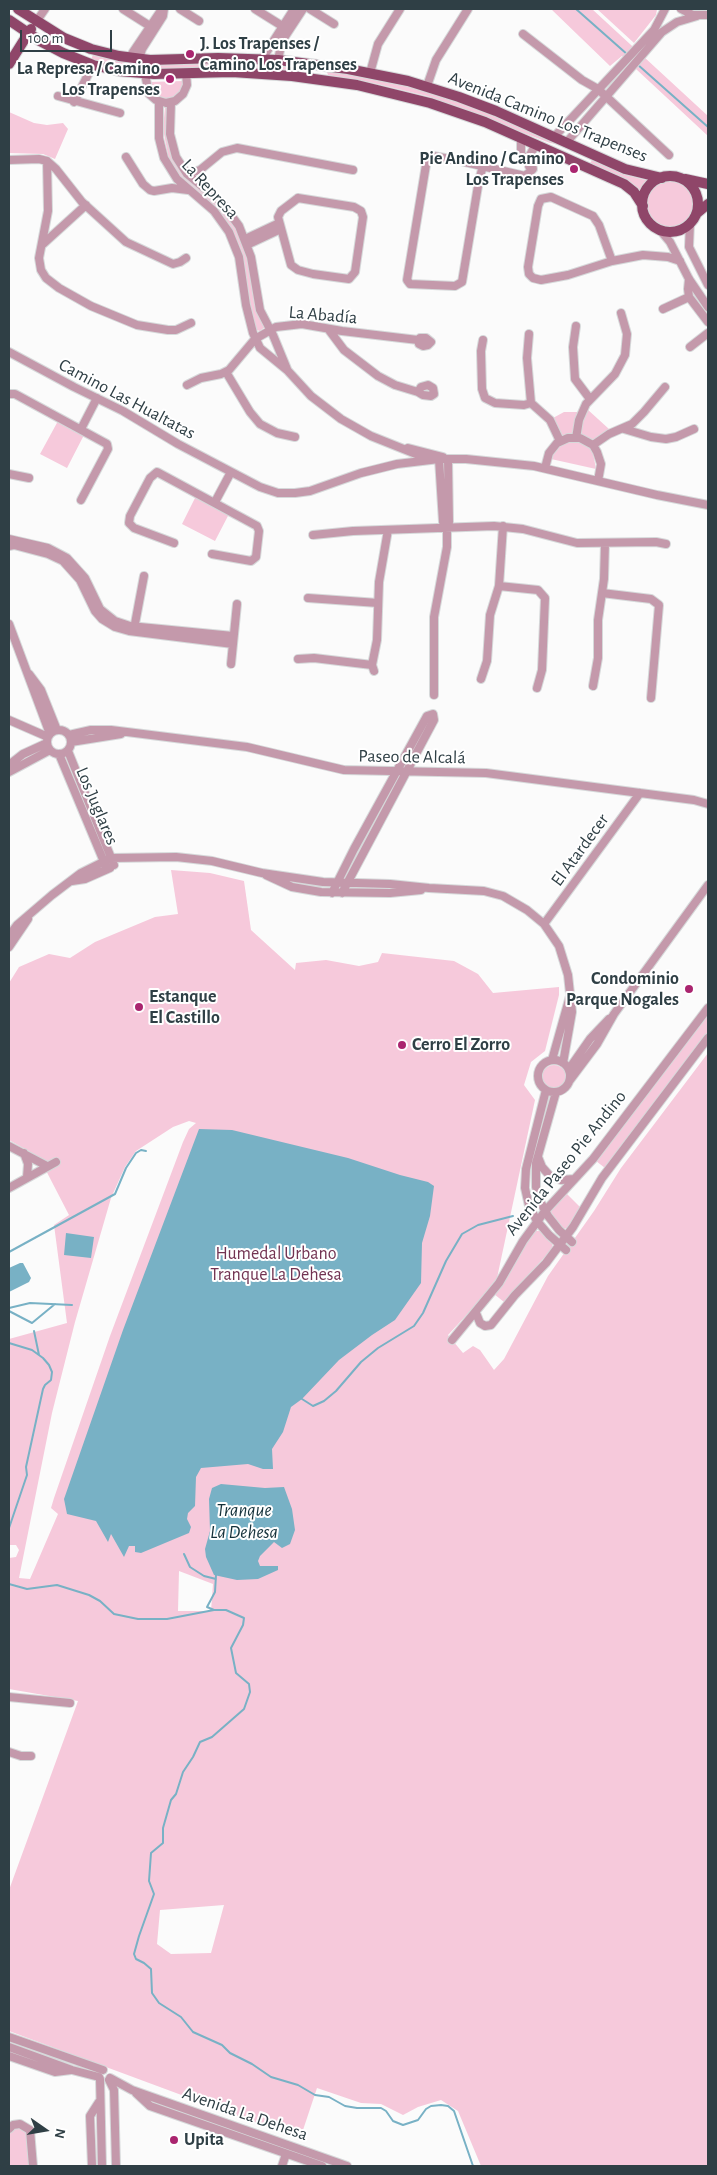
<!DOCTYPE html>
<meta charset="utf-8">
<style>
body{margin:0}
#map{position:relative;width:717px;height:2175px;overflow:hidden;background:#fbfbfb;font-family:"Alegreya Sans",sans-serif}
canvas{display:block}
.frame{position:absolute;inset:0;border:10px solid #2f3f45;pointer-events:none}
.north{position:absolute;left:20px;top:2105px;width:50px;height:50px;-webkit-text-stroke:4px #fff;paint-order:stroke;rotate:103deg;font-size:14px;font-weight:700;line-height:20px;text-align:center;color:#2f3f45}
.north::after{content:'';display:block;margin:auto;width:18px;height:22px;background:#2f3f45;clip-path:polygon(50% 0,100% 100%,50% 72%,0 100%)}
.scale{position:absolute;left:20px;top:30px;width:92px;height:22px;box-sizing:border-box;border:2px solid #2f3f45;border-top:0;padding-left:6px;font-size:15px;line-height:18px;white-space:nowrap;color:#2f3f45;-webkit-text-stroke:4px #fff;paint-order:stroke}
</style>
<div id="map">
<canvas width="717" height="2175"></canvas>
<div class="frame"></div>
<div class="north">N</div>
<div class="scale">100 m</div>
</div>
<script>
const ctx = document.querySelector('canvas').getContext('2d');
ctx.lineJoin = 'round';
function fill(path, color) {
  ctx.fillStyle = color;
  ctx.fill(path, 'evenodd');
}
function toPath(rows) {
  const path = new Path2D();
  for (const r of rows) {
    if (r.length === 3) {
      path.moveTo(r[0] + r[2], r[1]);
      path.arc(r[0], r[1], r[2], 0, 2 * Math.PI);
      continue;
    }
    path.moveTo(r[0], r[1]);
    for (let i = 2; i < r.length; i += 2) path.lineTo(r[i], r[i + 1]);
  }
  return path;
}
function stroke(path, color, width, dash) {
  ctx.strokeStyle = color;
  ctx.lineWidth = width;
  ctx.lineCap = dash ? 'butt' : 'round';
  ctx.setLineDash(dash || []);
  ctx.stroke(path);
}
function drawText(font, color, halo, rows, align = 'center') {
  ctx.font = font + ' "Alegreya Sans",sans-serif';
  ctx.lineWidth = 4;
  ctx.setLineDash([]);
  ctx.textBaseline = 'middle';
  ctx.strokeStyle = halo;
  ctx.fillStyle = color;
  for (const [text, x, y, turn = 0] of rows) {
    ctx.save();
    ctx.translate(x, y);
    ctx.rotate((+turn || 0) * Math.PI / 180);
    ctx.textAlign = isNaN(turn) ? turn : align;
    if (halo) ctx.strokeText(text, 0, 0);
    ctx.fillText(text, 0, 0);
    ctx.restore();
  }
}
fill(toPath([
 [551,9,592,9,708,116,708,136,622,56,610,66],
 [597,9,657,9,656,15,634,43],
 [93,55,145,64,247,64,320,70,144,69,119,66,91,59],
 [329,71,410,86,450,99,494,115,557,144,550,143,427,96,373,83,328,75,327,72],
 [184,81,182,92,172,99,158,97,153,93,150,86,149,82],
 [167,106,167,134,174,160,186,178,225,211,240,235,247,257,254,302,265,327,260,331,256,330,249,298,242,252,234,233,214,206,180,177,169,160,163,129,165,107],
 [9,112,34,123,47,125,63,123,68,129,55,159,43,154,9,153],
 [592,160,627,175,649,181,641,193,626,179,590,164],
 [670,204,25],
 [587,409,609,429,595,439,590,448,593,453,596,469,551,459,556,448,563,443,558,426,553,418,564,412,585,412],
 [58,421,84,435,67,468,40,454],
 [196,496,229,514,215,541,182,524],
 [171,870,210,873,244,881,251,930,295,970,296,963,326,960,359,966,378,962,382,953,454,961,478,974,493,993,559,987,559,995,545,1051,531,1062,524,1085,535,1100,497,1278,472,1309,448,1335,463,1353,473,1346,480,1350,494,1370,504,1359,548,1276,594,1211,621,1168,708,1053,708,2166,481,2166,458,2111,441,2100,418,2107,403,2115,381,2104,361,2103,317,2088,300,2139,9,2031,9,1890,78,1701,9,1689,9,1558,16,1557,19,1550,16,1545,9,1545,9,1339,67,1323,54,1225,69,1215,39,1157,9,1140,9,983,19,967,49,954,70,958,95,942,155,917,178,914],
 [189,1121,196,1123,189,1129,183,1142,110,1336,54,1498,51,1508,58,1514,30,1579,19,1578,52,1413,75,1322,111,1198,125,1167,136,1151,173,1127],
 [179,1571,213,1584,211,1611,178,1611],
 [224,1905,211,1953,171,1954,157,1944,160,1910],
 [708,1014,708,1033,605,1168,596,1161],
 [554,1077,12],
 [565,1192,581,1208,568,1228,562,1229,550,1212,550,1209],
 [535,1231,540,1231,552,1243,553,1248,504,1302,494,1294,529,1237],
 [15,2127,23,2127,29,2135,29,2166,9,2166,9,2134]
]), '#f6c9db');
fill(toPath([
 [199,1129,232,1130,348,1158,400,1175,428,1182,434,1186,430,1216,422,1243,421,1283,395,1320,372,1335,339,1360,302,1399,291,1407,283,1432,272,1449,273,1469,263,1469,248,1464,201,1468,196,1477,195,1506,188,1513,187,1519,191,1527,189,1533,141,1553,135,1552,135,1546,129,1546,124,1557,111,1534,108,1542,96,1521,67,1514,64,1499,123,1330],
 [66,1233,94,1237,91,1258,64,1255],
 [20,1263,23,1263,31,1278,29,1282,9,1292,9,1268],
 [221,1484,265,1488,284,1487,292,1509,295,1530,290,1544,282,1548,274,1542,260,1556,258,1561,260,1566,278,1566,278,1570,258,1579,237,1580,214,1575,206,1557,205,1549,210,1531,209,1499,212,1488]
]), '#78b1c5');
stroke(toPath([
 [576,9,628,55],
 [637,64,708,127],
 [9,1252,115,1194,126,1168,136,1153,141,1150,146,1151],
 [9,1308,30,1303,72,1305],
 [9,1311,32,1323,55,1304],
 [34,1331,39,1355],
 [9,1343,32,1350,43,1358,49,1365,52,1372,51,1380,45,1385,43,1389,26,1467,27,1475,9,1528],
 [302,1399,313,1406,324,1401,336,1391,361,1362,378,1348,414,1326,423,1313,446,1261,462,1234,478,1225,513,1216],
 [184,1554,190,1567,204,1576,216,1579],
 [216,1575,215,1592,207,1607,214,1610,226,1610,244,1618,243,1625,231,1648,236,1673,249,1684,250,1692,244,1709,212,1737,200,1742,193,1757,183,1772,176,1794,171,1800,163,1828,163,1843,151,1853,149,1881,154,1894,139,1936,134,1954,136,1959,144,1963,151,1969,152,1993,159,2003,181,2017,193,2032,222,2045,230,2053,252,2064,271,2077,298,2085,315,2095,329,2097,345,2106,357,2108,381,2108,386,2111,393,2121,403,2125,418,2120,426,2109,431,2106,441,2105,448,2106,454,2111,473,2166],
 [9,1584,27,1589,57,1585,89,1595,100,1601,114,1614,138,1619,167,1619,214,1610]
]), '#78b1c5', 2);
const minor = toPath([
 [123,9,153,28],
 [180,9,199,21],
 [255,9,287,29],
 [310,9,334,24],
 [681,9,693,15,708,15],
 [36,22,45,9],
 [523,34,582,80,598,89,669,155],
 [129,58,162,9],
 [139,59,142,49,163,16,164,9],
 [262,59,294,9],
 [278,60,282,41,303,9],
 [370,73,378,44,400,9],
 [145,74,149,94,156,100,166,103,175,101,183,94,187,85,186,73],
 [427,86,436,60,468,9],
 [58,96,120,113],
 [159,101,159,138,164,158,177,179,214,211,229,232,239,257,246,305,253,333,260,348,288,371,311,396,341,419,371,436,426,458],
 [74,102,93,65],
 [171,102,170,134,176,157,187,174,222,203,239,226,251,257,260,310,273,335,287,369],
 [554,137,654,30,665,9],
 [521,138,521,154,529,162,529,166],
 [566,143,662,32,677,22,697,16],
 [126,157,143,184,150,190,154,191,172,188,188,190],
 [9,160,39,159,47,161,56,169,82,202,126,242,173,264,180,262,186,258],
 [47,161,48,211,39,258,41,270,46,278,59,288,91,306,137,325,168,330,176,330,191,323],
 [483,166,479,180,462,282,455,286,410,284,407,280,427,159,433,156,456,160,525,176,533,169,530,155,536,144],
 [187,174,200,170,222,152,237,148,353,170],
 [298,198,354,207,361,211,363,217,355,272,349,279,313,274,298,270,291,265,278,217,281,211,298,198],
 [690,223,689,247,708,285],
 [660,230,670,242,689,279,708,307],
 [245,239,279,223],
 [43,244,86,205],
 [247,245,281,229],
 [612,261,599,225,593,216,551,197,541,199,538,206,528,267,529,274,533,278,541,280,568,275,612,261,643,255,668,257,680,261],
 [689,279,688,289,689,297,708,322],
 [663,309,689,297],
 [576,326,573,347,575,379,590,399],
 [329,330,344,350,378,376,395,385,418,392,423,395,431,396,434,394,433,388,428,385,421,387,418,392],
 [529,334,527,358,531,403],
 [483,340,481,351,482,389,485,398,495,403,524,405,531,403,550,420,560,441],
 [690,347,708,333],
 [9,352,74,387,123,411,178,444,260,487,278,493,295,493,310,491,361,473,397,464,439,459,466,459,534,466,657,495,708,505],
 [226,372,250,412,260,424,277,433,295,437],
 [187,385,201,378,221,374,229,370,255,339,276,327,302,324,342,331,418,340,420,338,426,338,431,342,428,345,423,346,419,344,418,340],
 [9,394,15,394,107,444,108,449,81,500],
 [81,429,97,398],
 [624,429,651,437,666,439,676,437,694,429],
 [576,438,579,420,586,404,615,374,625,355,627,334,621,313],
 [593,445,609,434,632,424,644,412,665,387],
 [408,448,443,457],
 [439,459,443,522,447,527],
 [545,468,549,453,557,443,568,438,580,438,593,445,597,452,601,464,598,481],
 [9,474,29,478],
 [215,502,231,472],
 [313,535,353,531,494,526,523,529,577,543,656,542,666,544],
 [9,539,48,548,67,558,85,578,100,609,115,621,130,626,233,636],
 [174,543,134,528,129,523,130,516,150,478,157,472,257,526,259,531,256,557,251,561,212,554],
 [9,546,14,545,48,554,63,561,80,580,95,611,102,619,115,627,129,631,233,644],
 [499,586,538,590,545,598,542,670,537,688],
 [602,593,651,599,659,605,651,698],
 [308,598,378,603],
 [9,624,50,734],
 [134,629,144,576],
 [298,659,314,658,372,665],
 [231,664,237,604],
 [374,671,372,665,377,640,379,582,388,530],
 [29,674,41,690,57,730],
 [481,679,487,661,490,615,499,586,503,526],
 [593,686,598,658,598,620,604,579,605,543],
 [434,695,434,617,447,547,447,527,449,522,448,459],
 [9,720,48,737],
 [59,742,12],
 [69,735,91,730,111,730,247,747,344,770,486,773,694,800,708,804],
 [71,742,121,734],
 [68,751,114,865],
 [59,754,107,869],
 [9,765,23,754,47,743],
 [9,772,50,750],
 [266,875,292,887,321,892,390,893,421,890],
 [72,881,85,879,110,868],
 [332,893,354,849,427,716,433,714,434,720,342,893],
 [544,924,640,793],
 [9,936,17,925,52,895,81,873,111,858,176,857,212,861,262,873,323,882,390,884,429,888,484,891,503,896,527,910,544,924,559,946,568,975,572,1012,563,1063],
 [9,947,28,919],
 [554,1076,16],
 [552,1060,570,996],
 [569,1069,590,1039,609,1019],
 [570,1080,597,1044,614,1014,708,885],
 [546,1090,526,1169,525,1188,529,1206,537,1221,549,1235,566,1250],
 [556,1092,536,1163,536,1187,540,1201,548,1216,559,1230,572,1242],
 [9,1146,47,1166],
 [24,1153,28,1164,27,1177],
 [538,1157,542,1167,550,1176,561,1180,574,1179],
 [9,1188,56,1162],
 [476,1313,480,1323,485,1326,491,1325,515,1295,546,1263,573,1227,602,1178,708,1038],
 [452,1340,499,1283,523,1241,545,1211,593,1159,708,1008],
 [9,1697,70,1703],
 [9,1752,21,1756,31,1756],
 [9,2037,103,2070],
 [9,2047,72,2070,99,2077],
 [9,2056,55,2072,71,2070],
 [110,2078,132,2090,347,2166],
 [100,2079,102,2166],
 [109,2080,114,2090,116,2166],
 [136,2093,150,2106,322,2166],
 [9,2129,13,2125,20,2124,30,2130,33,2166],
 [92,2166,90,2116,99,2102],
 [282,2166,286,2154]
]);
const major = toPath([
 [18,9,64,38,91,49,119,56,150,60,218,58,278,60,348,69,408,81,459,97,496,111,625,169,662,178],
 [9,20,40,41,63,53,93,65,119,71,154,74,232,72,292,76,357,85,430,103,485,122,624,184,634,192,643,206],
 [9,64,31,29],
 [670,204,28],
 [685,179,708,184],
 [696,214,708,204]
]);
stroke(minor, '#d6d9da', 10);
stroke(major, '#d6d9da', 12);
stroke(minor, '#c499ab', 8);
stroke(major, '#8f4669', 10);
for (const [x, y, r, color] of [
 [190,54,5,"#aa256f"],
 [170,79,5,"#aa256f"],
 [574,169,5,"#aa256f"],
 [689,989,5,"#aa256f"],
 [139,1007,5,"#aa256f"],
 [402,1045,5,"#aa256f"],
 [174,2140,5,"#aa256f"]
]) {
  const dot = new Path2D();
  dot.arc(x, y, r, 0, 2 * Math.PI);
  ctx.fillStyle = color;
  ctx.fill(dot);
  stroke(dot, '#fff', 2);
}
drawText('bold 18px', '#2f3f45', '#fff', [
 ["J. Los Trapenses /",200,44],
 ["Camino Los Trapenses",200,65],
 ["La Represa / Camino",160,69,"right"],
 ["Los Trapenses",160,90,"right"],
 ["Pie Andino / Camino",564,159,"right"],
 ["Los Trapenses",564,180,"right"],
 ["Condominio",679,979,"right"],
 ["Parque Nogales",679,1000,"right"],
 ["Estanque",149,997],
 ["El Castillo",149,1018],
 ["Cerro El Zorro",412,1045],
 ["Upita",184,2140]
], 'left');
drawText('18px', '#2f3f45', '#fff', [
 ["Avenida Camino Los Trapenses",548,117,22],
 ["La Represa",210,189,47],
 ["La Abadía",323,315,5],
 ["Camino Las Hualtatas",127,399,28],
 ["Paseo de Alcalá",412,757,1],
 ["Los Juglares",97,806,67],
 ["El Atardecer",580,850,-54],
 ["Avenida Paseo Pie Andino",566,1163,-51],
 ["Avenida La Dehesa",245,2114,19]
]);
drawText('18px', '#723352', '#fff', [
 ["Humedal Urbano",276,1254],
 ["Tranque La Dehesa",276,1275]
]);
drawText('italic 19px', '#14313a', '#fff', [
 ["Tranque",244,1510],
 ["La Dehesa",244,1532]
]);
</script>
